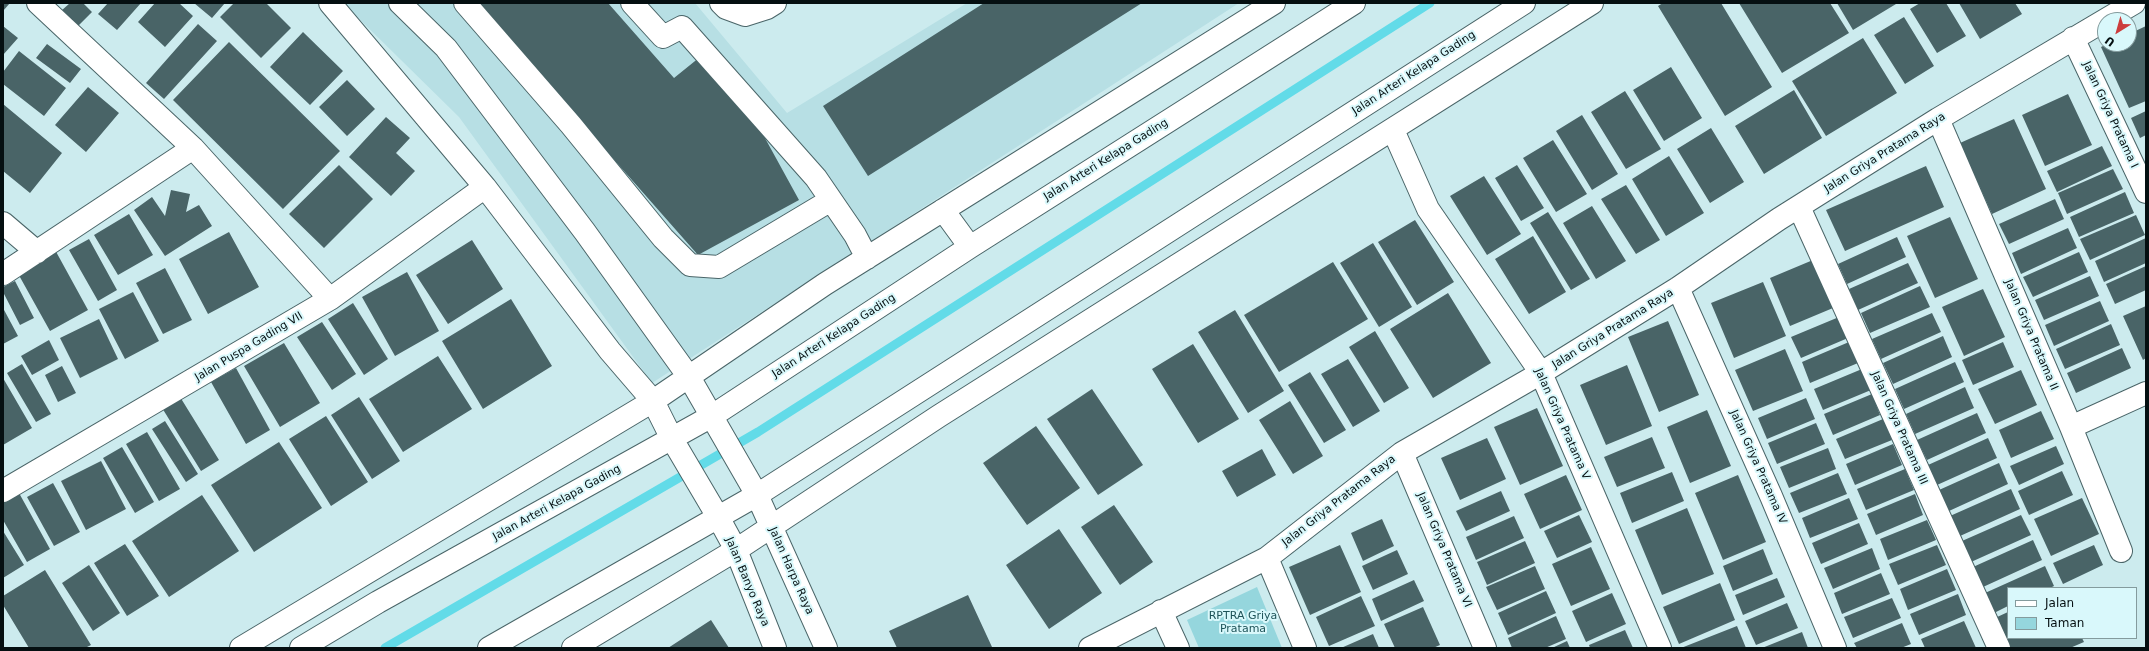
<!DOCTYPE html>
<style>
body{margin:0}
#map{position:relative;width:2149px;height:651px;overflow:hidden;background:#ccebee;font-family:"DejaVu Sans",sans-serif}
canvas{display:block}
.frame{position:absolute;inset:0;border:4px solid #050f11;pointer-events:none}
.legend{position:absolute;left:2007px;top:587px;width:130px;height:52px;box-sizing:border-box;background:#d9f8fb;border:1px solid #849b9d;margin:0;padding:5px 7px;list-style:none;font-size:12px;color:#050f11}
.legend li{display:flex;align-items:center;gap:8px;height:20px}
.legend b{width:20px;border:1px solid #849b9d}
.north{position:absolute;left:2097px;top:12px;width:40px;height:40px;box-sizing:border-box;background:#d9f8fb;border:1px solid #849b9d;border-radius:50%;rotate:217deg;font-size:11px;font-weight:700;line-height:16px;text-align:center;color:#050f11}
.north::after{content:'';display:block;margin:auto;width:14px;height:18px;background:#cc3d3d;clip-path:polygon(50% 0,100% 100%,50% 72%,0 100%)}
</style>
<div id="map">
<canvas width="2149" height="651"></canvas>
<div class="frame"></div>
<ul class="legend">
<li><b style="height:5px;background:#fff"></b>Jalan</li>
<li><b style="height:11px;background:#95d6dd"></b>Taman</li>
</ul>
<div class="north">U</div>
</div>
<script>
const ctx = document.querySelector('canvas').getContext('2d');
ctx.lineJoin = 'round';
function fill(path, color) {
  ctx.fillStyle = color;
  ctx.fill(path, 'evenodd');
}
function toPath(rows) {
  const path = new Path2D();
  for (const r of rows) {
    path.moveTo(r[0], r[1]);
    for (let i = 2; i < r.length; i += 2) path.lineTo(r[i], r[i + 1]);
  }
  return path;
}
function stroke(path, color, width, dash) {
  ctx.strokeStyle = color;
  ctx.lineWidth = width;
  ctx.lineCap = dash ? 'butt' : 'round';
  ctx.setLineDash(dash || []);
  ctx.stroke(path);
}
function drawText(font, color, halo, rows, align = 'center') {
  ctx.font = font + ' "DejaVu Sans",sans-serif';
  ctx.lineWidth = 4;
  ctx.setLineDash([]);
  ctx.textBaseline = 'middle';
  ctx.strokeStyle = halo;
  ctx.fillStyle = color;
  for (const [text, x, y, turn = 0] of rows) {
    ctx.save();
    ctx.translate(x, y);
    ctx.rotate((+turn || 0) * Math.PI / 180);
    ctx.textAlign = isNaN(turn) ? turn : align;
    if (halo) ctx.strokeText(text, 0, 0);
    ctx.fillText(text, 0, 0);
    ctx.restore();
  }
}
fill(toPath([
 [343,3,695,3,787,113,967,3,1239,3,652,383,459,117]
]), '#b7dfe4');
fill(toPath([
 [1257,587,1282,648,1199,648,1187,620]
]), '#95d6dd');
stroke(toPath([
 [385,648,758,432,1430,3]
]), '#62dbe8', 9);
fill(toPath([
 [3,3,10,3,3,11],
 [70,3,83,3,92,12,77,27,61,11],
 [108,3,141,3,117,30,98,14],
 [155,3,179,3,193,16,165,47,138,22],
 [194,3,225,3,212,18],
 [234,3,266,3,291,28,261,58,220,17],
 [476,3,608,3,674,78,700,57,760,129,799,200,698,255],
 [984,3,1142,3,868,176,823,106],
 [1663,3,1721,3,1772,87,1725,116,1658,6],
 [1739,3,1830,3,1849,33,1782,73],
 [1837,3,1895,3,1896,4,1853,30],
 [1920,3,1946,3,1966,36,1937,53,1910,9],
 [1959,3,2015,3,2022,14,1980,39],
 [1904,17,1934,66,1905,84,1874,35],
 [198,24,217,41,164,99,146,83],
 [3,26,18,38,3,55],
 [2146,26,2146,101,2129,108,2101,47,2107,44,2129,44,2129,34],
 [303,32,343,71,310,105,270,67],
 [1863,38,1897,93,1826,136,1792,81],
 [229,42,340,151,283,209,173,100],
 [47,44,81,69,70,83,36,58],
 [19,51,66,88,44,116,3,84,3,72],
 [1671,67,1702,118,1664,141,1633,90],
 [347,80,375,109,347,136,319,107],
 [88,87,119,113,86,152,55,125],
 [1794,90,1822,138,1764,174,1735,126],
 [1625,91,1661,149,1626,169,1591,112],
 [2068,94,2092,145,2045,166,2022,115],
 [3,104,62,153,30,193,3,171],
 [2146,111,2146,135,2140,138,2131,118],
 [1582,115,1618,174,1592,190,1556,131],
 [386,117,410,138,396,153,415,171,391,196,349,157],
 [2014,119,2046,189,1992,214,1960,143],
 [1711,128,1744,182,1710,203,1677,149],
 [1553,140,1587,194,1556,212,1523,158],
 [2102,146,2112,166,2057,192,2047,171],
 [1669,156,1704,213,1666,236,1632,179],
 [339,165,373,199,324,248,289,214],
 [1517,165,1544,208,1521,221,1495,178],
 [1926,166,1944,207,1845,251,1826,210],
 [2113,169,2123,189,2067,214,2058,193],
 [1484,176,1521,234,1487,255,1450,196],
 [1626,185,1660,240,1636,254,1601,199],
 [171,190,190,194,186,212,199,205,212,226,165,256,134,210,152,197,165,216],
 [2125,192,2134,213,2079,237,2070,217],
 [2055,199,2064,219,2009,244,1999,224],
 [1592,206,1626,261,1596,279,1563,223],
 [1548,212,1590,279,1571,290,1530,223],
 [129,214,153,255,118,275,94,235],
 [2136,215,2145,235,2090,260,2080,239],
 [1950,217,1978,279,1935,298,1907,236],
 [1415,220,1454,282,1417,305,1378,242],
 [2068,228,2077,248,2021,274,2012,253],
 [229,232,259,287,208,314,179,259],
 [1533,236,1566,292,1529,314,1495,259],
 [1897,237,1906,257,1847,284,1838,264],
 [2146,238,2146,263,2104,282,2095,261],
 [89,239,117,290,98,301,69,250],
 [472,240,503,289,448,324,416,275],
 [1373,243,1412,307,1379,327,1340,263],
 [54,248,88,310,50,331,16,270],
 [2079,252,2088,272,2033,297,2023,277],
 [1813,260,1833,308,1790,326,1770,278],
 [1333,262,1368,319,1279,372,1244,315],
 [1908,263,1918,283,1858,310,1849,289],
 [2146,266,2146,290,2115,304,2106,284],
 [165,268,192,320,163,334,136,283],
 [407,272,439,331,395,356,362,297],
 [2090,276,2099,296,2044,320,2035,300],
 [15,281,34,318,20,325,3,292,3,287],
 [1763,282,1786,336,1734,358,1711,303],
 [1920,286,1930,307,1870,333,1861,313],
 [1983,289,2005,337,1964,356,1942,307],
 [133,292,159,341,125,359,99,309],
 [1448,293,1491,363,1433,398,1390,329],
 [511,299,552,366,483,409,442,341],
 [2100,301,2109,321,2054,346,2045,325],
 [353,303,388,359,364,375,328,319],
 [2146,306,2146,358,2143,360,2123,316],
 [3,308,18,336,3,344],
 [1235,310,1284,391,1248,413,1198,332],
 [1932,313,1941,332,1881,359,1872,339],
 [1839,317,1848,338,1801,358,1791,337],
 [99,319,118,359,80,378,60,338],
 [1668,321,1699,395,1659,412,1628,337],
 [322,322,356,374,332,390,297,337],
 [2111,324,2120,345,2065,369,2056,349],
 [1375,331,1409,388,1384,403,1349,347],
 [1943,336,1952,357,1893,384,1883,363],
 [49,340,59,360,32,375,21,356],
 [1849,342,1858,363,1810,383,1802,362],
 [2003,342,2014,367,1973,385,1962,360],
 [284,343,320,403,280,427,244,366],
 [1193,344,1239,419,1198,443,1152,369],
 [2122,348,2131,368,2076,393,2067,373],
 [1785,349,1803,391,1753,411,1735,370],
 [438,356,472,409,403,452,369,399],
 [1348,359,1380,411,1353,427,1321,374],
 [1955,362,1964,382,1904,409,1895,389],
 [22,364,51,414,36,422,7,373],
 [1627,365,1652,426,1606,445,1580,385],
 [62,366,76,393,58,402,45,375],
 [236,368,270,430,246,444,211,382],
 [1862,369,1871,390,1823,410,1814,389],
 [2021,370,2037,405,1995,424,1978,389],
 [1310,372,1346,430,1324,443,1288,385],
 [3,378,32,428,3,445],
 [1965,387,1974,408,1915,434,1906,414],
 [1092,389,1143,465,1098,495,1047,419],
 [177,392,219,460,201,471,159,403],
 [1872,394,1880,415,1833,435,1824,414],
 [359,397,400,461,372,479,331,415],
 [1806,398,1815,419,1767,439,1758,418],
 [1290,401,1323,456,1293,474,1259,420],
 [1537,408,1563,466,1520,485,1494,427],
 [1707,410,1731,466,1690,483,1667,427],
 [2041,411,2054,439,2011,458,1999,430],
 [1977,413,1986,433,1927,460,1917,440],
 [326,416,368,482,331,506,289,439],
 [1883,419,1892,440,1845,459,1836,439],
 [165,421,198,474,186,482,152,429],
 [1816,423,1825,444,1777,464,1768,443],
 [1036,426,1080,488,1027,525,983,463],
 [147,432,180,489,159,501,126,444],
 [1652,437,1665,468,1617,487,1604,457],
 [1487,438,1506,479,1460,500,1441,458],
 [1988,438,1997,458,1937,485,1928,465],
 [279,442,322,508,254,552,211,485],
 [1893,444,1902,465,1855,485,1846,464],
 [2056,446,2064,464,2019,485,2010,466],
 [122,447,154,502,135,513,103,458],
 [1828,448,1836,469,1789,488,1780,467],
 [1262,449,1276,475,1237,497,1222,471],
 [101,461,126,509,86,530,61,481],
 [1999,463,2008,484,1949,511,1939,490],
 [1905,469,1914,490,1866,510,1857,489],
 [2062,471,2073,495,2029,515,2018,491],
 [1672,472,1684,501,1632,523,1620,493],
 [1838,473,1847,494,1799,513,1790,493],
 [1566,475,1582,510,1540,529,1524,494],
 [1738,475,1766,542,1723,560,1695,493],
 [53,483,80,532,54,546,27,497],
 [2011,489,2020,509,1960,536,1950,516],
 [1501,491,1510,511,1466,531,1456,511],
 [19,493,50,549,27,562,3,520,3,502],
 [1915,494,1923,515,1876,535,1867,514],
 [202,495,239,551,169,597,132,541],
 [1849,498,1858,519,1810,538,1802,518],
 [2082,498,2099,534,2051,556,2034,519],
 [1114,505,1153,562,1120,585,1081,527],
 [1687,508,1714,574,1662,595,1635,530],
 [1579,515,1592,542,1557,558,1544,531],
 [2021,515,2031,535,1971,562,1962,541],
 [1514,516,1524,538,1476,560,1466,537],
 [1382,519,1394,546,1363,561,1351,533],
 [1927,520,1936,540,1888,560,1880,539],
 [1859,523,1868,544,1821,564,1812,543],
 [1059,529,1102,593,1049,629,1006,565],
 [3,531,24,565,3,578],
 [2033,540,2042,560,1983,587,1973,567],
 [1525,541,1535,563,1487,585,1477,562],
 [125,544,159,596,127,616,94,563],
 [1340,545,1361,592,1310,615,1289,567],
 [1937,545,1946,565,1898,585,1889,564],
 [2094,545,2103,565,2063,584,2053,563],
 [1591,547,1610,589,1571,606,1552,564],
 [1872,548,1880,569,1833,589,1824,568],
 [1763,549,1773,574,1733,591,1723,566],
 [1397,550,1408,574,1373,590,1362,566],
 [89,565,120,613,93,631,62,583],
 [1535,566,1545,589,1497,610,1486,587],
 [2045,566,2054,586,2050,588,2008,588,2008,606,1994,613,1985,593],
 [1947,569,1956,590,1908,610,1900,589],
 [45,570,91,645,85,648,29,648,3,605,3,596],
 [1881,573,1890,594,1842,614,1834,593],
 [1777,578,1785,597,1743,615,1735,595],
 [1414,580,1424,601,1381,621,1372,599],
 [1720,583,1735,620,1679,644,1663,607],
 [1546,591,1556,613,1508,635,1498,613],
 [1612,593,1626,624,1586,642,1572,611],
 [1958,594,1966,615,1919,635,1910,614],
 [968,595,992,647,897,648,889,631],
 [1361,596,1375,626,1329,646,1316,617],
 [1892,598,1901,618,1853,638,1844,617],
 [1787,603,1798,628,1756,645,1745,621],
 [1423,607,1440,645,1433,648,1395,648,1384,624],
 [2008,612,2008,638,2082,638,2084,642,2070,648,2008,648,1995,618],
 [1556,616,1566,639,1545,648,1512,648,1508,638],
 [711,620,729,648,668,648],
 [1964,621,1976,648,1925,648,1921,639],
 [1902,623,1911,644,1901,648,1857,648,1854,643],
 [1737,626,1746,648,1681,648],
 [1625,630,1633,648,1590,648,1589,645],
 [1802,632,1808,648,1762,648],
 [1373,634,1379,648,1341,648],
 [1567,641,1570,648,1552,648]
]), '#496467');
const minor = toPath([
 [38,3,193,148,330,299],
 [330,3,485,187,610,351,653,401,672,439,718,517,736,550,775,648],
 [400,3,446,48,585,232,689,377,757,495,826,648],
 [465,3,571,125,663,238,690,265,719,267,831,200],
 [632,3,663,37,682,27,816,178,855,235,867,258],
 [721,3,726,8,745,15,767,8,775,3],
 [2073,38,2146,192],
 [1938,119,2071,427,2121,551],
 [1393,130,1428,209,1541,373,1660,648],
 [1799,207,1999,648],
 [943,210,970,247],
 [3,223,37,252],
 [3,274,193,148],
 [1678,288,1771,496,1835,648],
 [2071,427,2146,393],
 [1402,453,1485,648],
 [3,491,330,299,485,187],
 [1267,558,1305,648],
 [1161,611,1178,648],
 [241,648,653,401,825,284,1274,3],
 [301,648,378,602,712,416,970,247,1354,3],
 [489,648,757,495,1524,3],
 [573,648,736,550,939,416,1592,3],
 [1090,648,1267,558,1402,453,1541,373,1678,288,1779,219,1938,119,2134,3]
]);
stroke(minor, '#4a6568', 24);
stroke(minor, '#fff', 22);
drawText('11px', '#050f11', '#d9f8fb', [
 ["Jalan Arteri Kelapa Gading",1414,73,-33],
 ["Jalan Griya Pratama I",2110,115,65],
 ["Jalan Griya Pratama Raya",1885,153,-32],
 ["Jalan Arteri Kelapa Gading",1106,160,-32],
 ["Jalan Griya Pratama Raya",1613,329,-32],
 ["Jalan Griya Pratama II",2031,335,67],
 ["Jalan Arteri Kelapa Gading",834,336,-33],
 ["Jalan Puspa Gading VII",249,347,-31],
 ["Jalan Griya Pratama V",1562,424,66],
 ["Jalan Griya Pratama III",1899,428,66],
 ["Jalan Griya Pratama IV",1758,467,66],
 ["Jalan Griya Pratama Raya",1339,501,-38],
 ["Jalan Arteri Kelapa Gading",557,503,-29],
 ["Jalan Griya Pratama VI",1444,550,67],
 ["Jalan Harpa Raya",791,571,66],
 ["Jalan Banyo Raya",747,582,67]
]);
drawText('11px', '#1e5358', '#d9f8fb', [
 ["RPTRA Griya",1243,616],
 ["Pratama",1243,629]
]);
</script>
